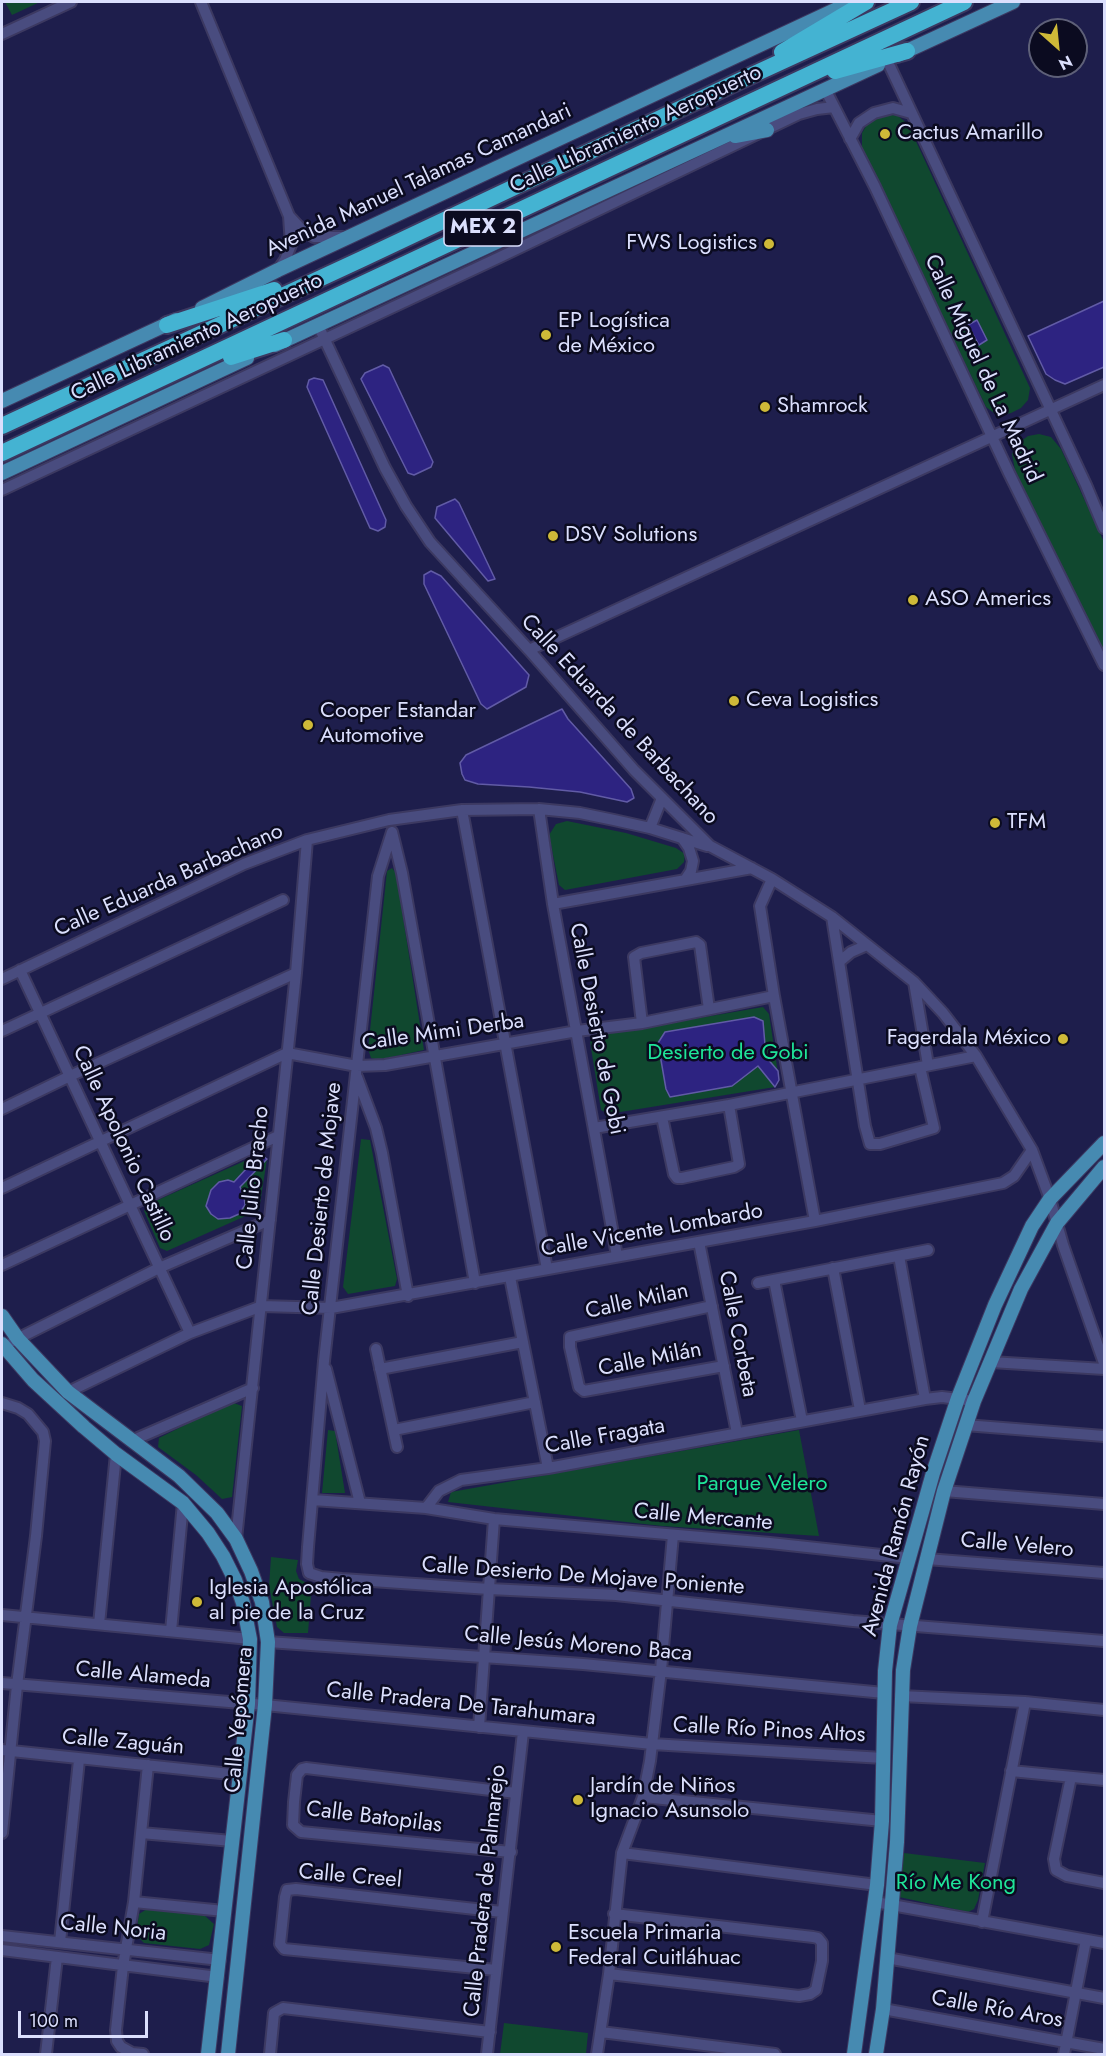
<!DOCTYPE html>
<meta charset="utf-8">
<style>
body{margin:0}
#map{position:relative;width:1106px;height:2056px;overflow:hidden;background:#1e1e4c;font-family:Jost,sans-serif}
canvas{display:block}
.frame{position:absolute;inset:0;border:3px solid #dbdffd;pointer-events:none}
.north{position:absolute;left:1028px;top:18px;width:60px;height:60px;box-sizing:border-box;background:#0b0b20;border:2px solid #5e6078;border-radius:50%;rotate:153deg;font-size:16px;font-weight:700;line-height:24px;text-align:center;color:#dbdffd}
.north::after{content:'';display:block;margin:auto;width:21px;height:27px;background:#ceb938;clip-path:polygon(50% 0,100% 100%,50% 72%,0 100%)}
.scale{position:absolute;left:18px;top:2011px;width:130px;height:27px;box-sizing:border-box;border:3px solid #dbdffd;border-top:0;padding-left:8px;font-size:18px;line-height:21px;white-space:nowrap;color:#dbdffd;-webkit-text-stroke:4px #0b0b20;paint-order:stroke}
</style>
<div id="map">
<canvas width="1106" height="2056"></canvas>
<div class="frame"></div>
<div class="north">N</div>
<div class="scale">100 m</div>
</div>
<script>
const ctx = document.querySelector('canvas').getContext('2d');
ctx.lineJoin = 'round';
function fill(path, color) {
  ctx.fillStyle = color;
  ctx.fill(path, 'evenodd');
}
function toPath(rows) {
  const path = new Path2D();
  for (const r of rows) {
    path.moveTo(r[0], r[1]);
    for (let i = 2; i < r.length; i += 2) path.lineTo(r[i], r[i + 1]);
  }
  return path;
}
function stroke(path, color, width, dash) {
  ctx.strokeStyle = color;
  ctx.lineWidth = width;
  ctx.lineCap = dash ? 'butt' : 'round';
  ctx.setLineDash(dash || []);
  ctx.stroke(path);
}
function drawText(font, color, halo, rows, align = 'center') {
  ctx.font = font + ' Jost,sans-serif';
  ctx.lineWidth = 5;
  ctx.setLineDash([]);
  ctx.textBaseline = 'middle';
  ctx.strokeStyle = halo;
  ctx.fillStyle = color;
  for (const [text, x, y, turn = 0] of rows) {
    ctx.save();
    ctx.translate(x, y);
    ctx.rotate((+turn || 0) * Math.PI / 180);
    ctx.textAlign = isNaN(turn) ? turn : align;
    if (halo) ctx.strokeText(text, 0, 0);
    ctx.fillText(text, 0, 0);
    ctx.restore();
  }
}
fill(toPath([
 [5,2,40,2,12,15],
 [889,114,898,116,908,124,1030,388,1028,400,1021,408,1011,413,1002,415,994,413,986,407,862,148,862,133,869,121,875,116],
 [1039,434,1051,437,1061,449,1104,542,1104,650,1060,565,1015,470,1012,454,1017,444,1028,436],
 [567,821,626,833,676,848,685,854,684,862,677,869,565,890,559,885,549,835,556,824],
 [392,868,396,873,424,1050,378,1060,371,1058,368,1049,387,871],
 [763,1007,769,1014,779,1080,775,1087,608,1114,601,1110,590,1042,595,1036],
 [361,1139,370,1140,397,1279,395,1286,348,1294,343,1287],
 [260,1154,267,1159,259,1210,167,1251,160,1248,144,1211,149,1204],
 [231,1402,242,1406,232,1497,222,1499,196,1475,158,1447,159,1438],
 [328,1430,335,1431,345,1493,322,1493],
 [799,1430,819,1536,662,1526,448,1502,451,1492],
 [271,1557,298,1560,296,1571,299,1579,305,1582,312,1583,308,1633,284,1633,277,1627,269,1586],
 [904,1853,985,1863,978,1900,974,1909,968,1912,899,1897],
 [147,1909,204,1915,214,1924,209,1945,200,1949,144,1943,136,1935,139,1914],
 [504,2023,588,2033,586,2054,500,2054]
]), '#10482f');
const water = toPath([
 [1104,301,1104,367,1065,384,1055,380,1046,374,1028,336,1104,301],
 [977,320,987,340,979,345,968,325,977,320],
 [383,365,389,368,433,462,431,467,414,475,408,473,361,379,365,373,383,365],
 [314,378,323,380,386,520,385,527,378,531,370,528,307,387,309,380,314,378],
 [455,499,459,503,495,579,488,581,435,518,437,507,455,499],
 [431,571,441,576,529,675,526,687,487,709,481,704,424,584,424,575,431,571],
 [562,709,568,719,631,789,634,798,627,802,580,792,529,787,478,784,465,780,462,774,460,763,466,755,562,709],
 [754,1017,763,1021,766,1057,778,1071,779,1080,775,1087,758,1066,732,1086,670,1097,666,1089,658,1043,665,1032,754,1017],
 [260,1154,267,1159,240,1187,244,1196,245,1205,239,1214,230,1218,218,1219,211,1214,206,1206,211,1190,219,1182,228,1180,234,1182,260,1154]
]);
fill(water, '#2d2381');
stroke(water, '#615ba6', 1.5);
const minor = toPath([
 [201,2,289,216,291,245,285,260,278,270],
 [2,34,71,2],
 [887,60,1086,485,1104,528],
 [825,89,875,187,1009,473,1104,665],
 [850,139,859,123,874,113,893,108,911,113],
 [289,216,301,229,314,237,343,237],
 [318,325,385,468,406,506,430,542,529,650,634,770,710,846,772,879,832,917,914,982,943,1013,976,1056,1032,1150,1050,1199,1063,1245,1104,1363],
 [2,490,500,257,799,114,817,109,834,107],
 [529,650,1104,385],
 [539,809,553,904,617,1256],
 [462,810,547,1269],
 [650,828,662,798],
 [392,832,378,876,324,1361,308,1547,307,1564,309,1573,321,1577,342,1579,489,1589,616,1595,853,1621,1104,1641],
 [392,832,402,873,475,1283],
 [682,838,689,848,693,861,691,871,685,880],
 [772,879,760,906,774,996,815,1221],
 [553,904,752,868],
 [832,917,865,1126,870,1144,880,1144,934,1128,920,1067],
 [839,962,851,952,867,945],
 [20,970,190,1333],
 [2,979,244,864,307,840,389,820,462,810,539,809,580,813,614,820,650,828,707,846],
 [914,982,928,1065],
 [642,1023,634,957,641,953,696,942,700,945,709,1009],
 [2,1031,283,900],
 [357,1077,376,1128,382,1153,408,1296],
 [2,1109,70,1076,296,973],
 [662,1117,674,1174,677,1178,682,1178,734,1167,739,1164,729,1105],
 [594,1128,729,1105,976,1056],
 [2,1188,287,1053,357,1066,385,1065,577,1031,642,1023,774,996],
 [699,1242,737,1433],
 [899,1256,925,1399],
 [2,1265,278,1136],
 [833,1268,860,1410],
 [510,1277,548,1468],
 [774,1280,802,1421],
 [758,1283,928,1250],
 [712,1306,570,1337,570,1347,579,1387,584,1391,724,1366],
 [13,1341,159,1268,270,1220],
 [376,1349,397,1447],
 [991,1362,1104,1369],
 [326,1369,360,1503],
 [380,1369,523,1342],
 [68,1392,190,1333,262,1306,331,1308,815,1221,1003,1183,1014,1176,1032,1150],
 [2,1403,18,1408,28,1414,43,1432,45,1441,36,1536,17,1685,2,1833],
 [965,1425,1104,1436],
 [394,1430,535,1402],
 [131,1441,253,1388],
 [944,1491,1104,1504],
 [313,1500,426,1508,494,1519,770,1543,909,1558],
 [426,1508,439,1491,461,1480,548,1468,925,1399,942,1397,974,1401],
 [236,1539,296,973,307,840],
 [927,1559,1104,1573],
 [2,1615,250,1639],
 [99,1624,116,1454],
 [171,1631,183,1503],
 [268,1642,583,1664,884,1693],
 [2,1683,265,1705,652,1744,883,1758],
 [901,1696,1025,1702,1104,1710],
 [479,1727,494,1519],
 [2,1750,240,1775],
 [1011,1771,1104,1780],
 [1071,1777,1054,1859,1056,1870,1067,1876,1104,1883],
 [643,1797,882,1821],
 [141,1833,232,1841],
 [511,1852,301,1832,293,1825,294,1802,297,1775,302,1769,306,1768,516,1793],
 [622,1853,877,1885],
 [134,1902,224,1911],
 [875,1902,1104,1943],
 [982,1922,1025,1702],
 [2,1936,220,1960],
 [60,1942,79,1760],
 [2,1950,218,1977],
 [887,1958,1104,1998],
 [496,1970,284,1949,280,1944,285,1897,287,1890,296,1889,502,1912],
 [609,1974,799,1996,810,1994,816,1990,822,1961,822,1943,818,1938,813,1937,614,1914],
 [883,2009,1104,2049],
 [601,2032,775,2054],
 [46,2054,57,1957],
 [143,2054,132,2053,121,2047,117,2041,116,2030,123,1966,134,1902,148,1765],
 [270,2054,274,2013,283,2008,490,2032],
 [487,2054,523,1732],
 [597,2054,609,1974,622,1853,643,1797,650,1761,661,1670,673,1535],
 [1064,2054,1086,1940]
]);
const major = toPath([
 [898,55,1013,2],
 [735,136,767,130],
 [202,308,278,270,852,2],
 [275,345,878,65],
 [2,401,176,320],
 [2,473,247,358],
 [2,1316,18,1339,68,1392,179,1476,217,1513,236,1539,251,1571,262,1602,268,1642,265,1705,228,2054],
 [2,1344,33,1380,84,1427,116,1454,183,1503,208,1533,223,1556,235,1580,243,1603,250,1639,248,1704,208,2054],
 [854,2054,877,1885,882,1821,885,1671,890,1625,909,1558,933,1473,958,1398,995,1305,1032,1226,1050,1199,1104,1143],
 [876,2054,883,2009,897,1842,903,1670,910,1626,944,1491,974,1401,1021,1289,1057,1223,1104,1167]
]);
const highway = toPath([
 [782,52,866,2],
 [835,71,907,51],
 [167,325,274,290],
 [231,357,284,340],
 [2,426,362,259,737,82,911,2],
 [2,453,964,2]
]);
stroke(minor, '#3c3961', 14);
stroke(major, '#3c3961', 16);
stroke(highway, '#3c3961', 20);
stroke(minor, '#494c7f', 10);
stroke(major, '#468ab1', 14);
stroke(highway, '#44b3d2', 16);
for (const [x, y, r, color] of [
 [885,134,6,"#ceb938"],
 [769,244,6,"#ceb938"],
 [546,335,6,"#ceb938"],
 [765,407,6,"#ceb938"],
 [553,536,6,"#ceb938"],
 [913,600,6,"#ceb938"],
 [734,701,6,"#ceb938"],
 [308,725,6,"#ceb938"],
 [995,823,6,"#ceb938"],
 [1063,1039,6,"#ceb938"],
 [197,1602,6,"#ceb938"],
 [578,1800,6,"#ceb938"],
 [556,1947,6,"#ceb938"]
]) {
  const dot = new Path2D();
  dot.arc(x, y, r, 0, 2 * Math.PI);
  ctx.fillStyle = color;
  ctx.fill(dot);
  stroke(dot, '#0b0b20', 2);
}
for (const [x, y, w] of [
 [483,228,78]
]) {
  const box = new Path2D();
  box.roundRect(x - w / 2, y - 18, w, 36, 4.5);
  ctx.fillStyle = '#0b0b20';
  ctx.fill(box);
  stroke(box, '#dbdffd', 1.5);
}
drawText('bold 21px', '#dbdffd', null, [
 ["MEX 2",483,228]
]);
drawText('22px', '#dbdffd', '#0b0b20', [
 ["Calle Libramiento Aeropuerto",636,130,-25],
 ["Avenida Manuel Talamas Camandari",419,181,-25],
 ["Calle Libramiento Aeropuerto",197,338,-25],
 ["Calle Miguel de La Madrid",982,369,65],
 ["Calle Eduarda de Barbachano",619,720,47],
 ["Calle Eduarda Barbachano",169,881,-24],
 ["Calle Desierto de Gobi",596,1029,79],
 ["Calle Mimi Derba",443,1033,-8],
 ["Calle Apolonio Castillo",123,1144,65],
 ["Calle Julio Bracho",254,1188,-84],
 ["Calle Desierto de Mojave",323,1199,-84],
 ["Calle Vicente Lombardo",652,1231,-10],
 ["Calle Milan",637,1302,-12],
 ["Calle Corbeta",737,1334,79],
 ["Calle Milán",650,1360,-11],
 ["Calle Fragata",605,1437,-10],
 ["Calle Mercante",703,1518,5],
 ["Avenida Ramón Rayón",897,1536,-75],
 ["Calle Velero",1017,1546,5],
 ["Calle Desierto De Mojave Poniente",583,1577,4],
 ["Calle Jesús Moreno Baca",578,1645,5],
 ["Calle Alameda",143,1676,5],
 ["Calle Pradera De Tarahumara",461,1705,6],
 ["Calle Yepómera",240,1720,-85],
 ["Calle Río Pinos Altos",769,1731,3],
 ["Calle Zaguán",123,1743,5],
 ["Calle Batopilas",374,1818,7],
 ["Calle Creel",350,1877,5],
 ["Calle Pradera de Palmarejo",486,1891,-84],
 ["Calle Noria",113,1929,6],
 ["Calle Río Aros",997,2010,10]
]);
drawText('22px', '#dbdffd', '#0b0b20', [
 ["Cactus Amarillo",897,134],
 ["FWS Logistics",757,244,"right"],
 ["EP Logística",558,322],
 ["de México",558,347],
 ["Shamrock",777,407],
 ["DSV Solutions",565,536],
 ["ASO Americs",925,600],
 ["Ceva Logistics",746,701],
 ["Cooper Estandar",320,712],
 ["Automotive",320,737],
 ["TFM",1007,823],
 ["Fagerdala México",1051,1039,"right"],
 ["Iglesia Apostólica",209,1589],
 ["al pie de la Cruz",209,1614],
 ["Jardín de Niños",590,1787],
 ["Ignacio Asunsolo",590,1812],
 ["Escuela Primaria",568,1934],
 ["Federal Cuitláhuac",568,1959]
], 'left');
drawText('22px', '#1fe498', '#0b0b20', [
 ["Desierto de Gobi",728,1054],
 ["Parque Velero",762,1485],
 ["Río Me Kong",956,1884]
]);
</script>
